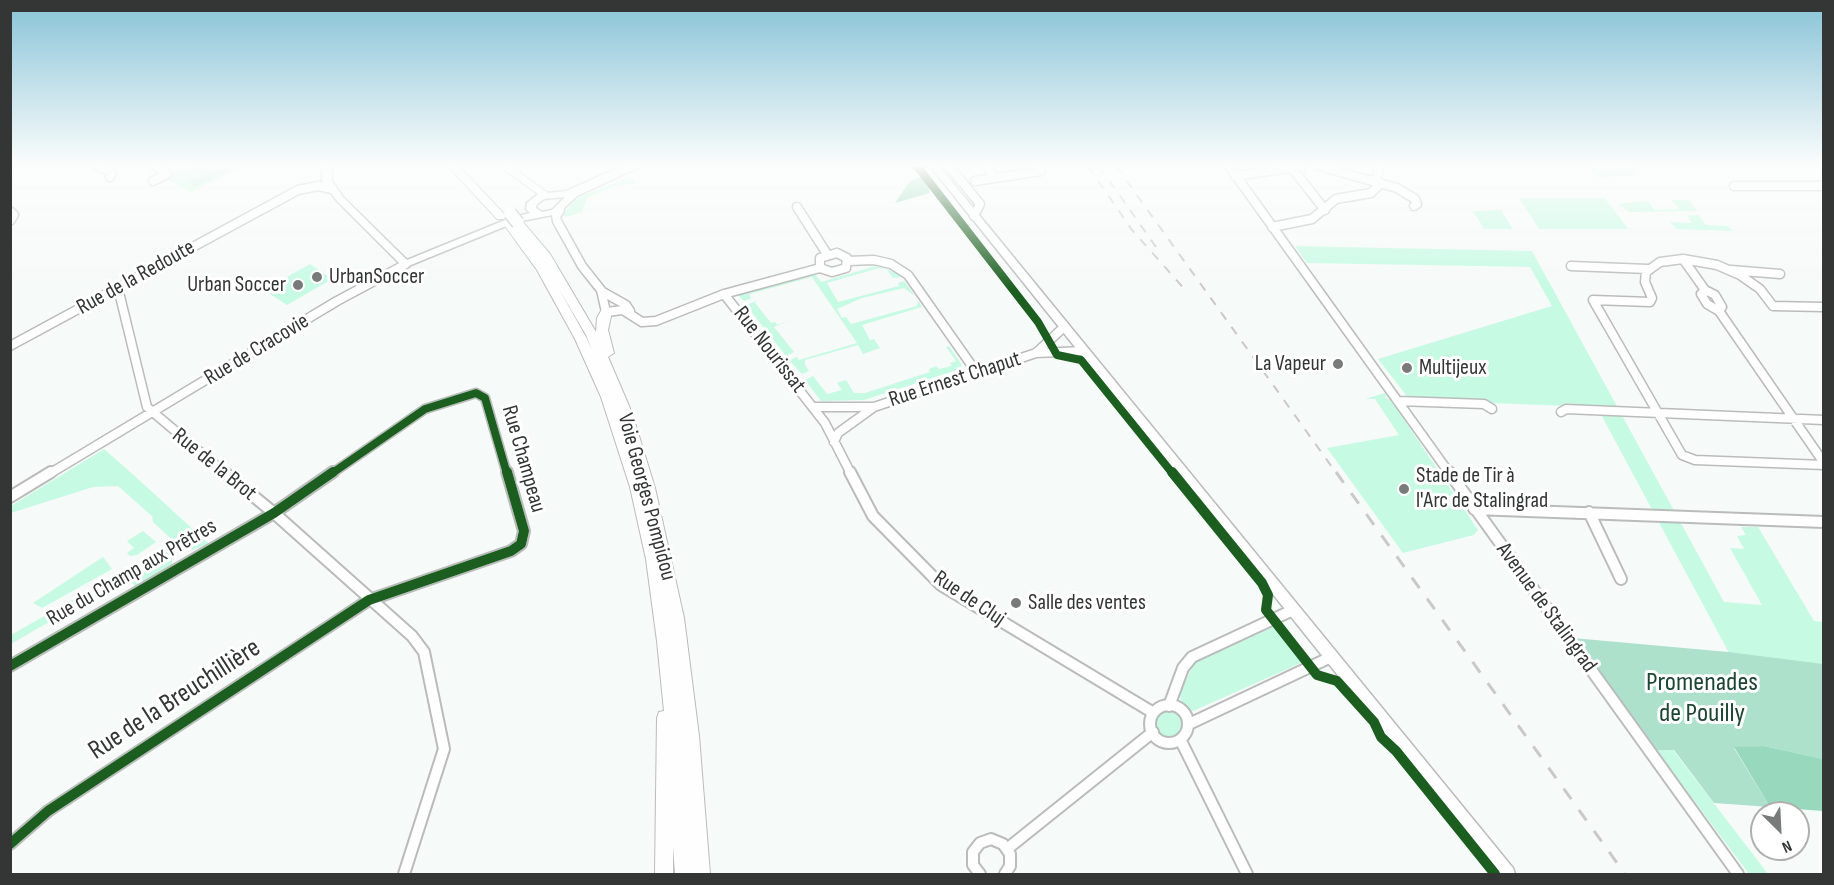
<!DOCTYPE html>
<meta charset="utf-8">
<style>
body{margin:0}
#map{position:relative;width:1834px;height:885px;overflow:hidden;background:#f6faf8;font-family:"Sofia Sans Condensed",sans-serif}
canvas{display:block}
.frame{position:absolute;inset:0;border:12px solid #343635;pointer-events:none}
.north{position:absolute;left:1750px;top:801px;width:60px;height:60px;box-sizing:border-box;background:#fff;border:2px solid #aeafae;border-radius:50%;rotate:156deg;font-size:16px;font-weight:700;line-height:24px;text-align:center;color:#343635}
.north::after{content:'';display:block;margin:auto;width:21px;height:27px;background:#787b79;clip-path:polygon(50% 0,100% 100%,50% 72%,0 100%)}
</style>
<div id="map">
<canvas width="1834" height="885"></canvas>
<div class="frame"></div>
<div class="north">N</div>
</div>
<script>
const ctx = document.querySelector('canvas').getContext('2d');
ctx.lineJoin = 'round';
function fill(path, color) {
  ctx.fillStyle = color;
  ctx.fill(path, 'evenodd');
}
function toPath(rows) {
  const path = new Path2D();
  for (const r of rows) {
    if (r.length === 3) {
      path.moveTo(r[0] + r[2], r[1]);
      path.arc(r[0], r[1], r[2], 0, 2 * Math.PI);
      continue;
    }
    path.moveTo(r[0], r[1]);
    for (let i = 2; i < r.length; i += 2) path.lineTo(r[i], r[i + 1]);
  }
  return path;
}
function stroke(path, color, width, dash) {
  ctx.strokeStyle = color;
  ctx.lineWidth = width;
  ctx.lineCap = dash ? 'butt' : 'round';
  ctx.setLineDash(dash || []);
  ctx.stroke(path);
}
function drawText(font, color, halo, rows, align = 'center') {
  ctx.font = font + ' "Sofia Sans Condensed",sans-serif';
  ctx.lineWidth = 6;
  ctx.setLineDash([]);
  ctx.textBaseline = 'middle';
  ctx.strokeStyle = halo;
  ctx.fillStyle = color;
  for (const [text, x, y, turn = 0] of rows) {
    ctx.save();
    ctx.translate(x, y);
    ctx.rotate((+turn || 0) * Math.PI / 180);
    ctx.textAlign = isNaN(turn) ? turn : align;
    if (halo) ctx.strokeText(text, 0, 0);
    ctx.fillText(text, 0, 0);
    ctx.restore();
  }
}
fill(toPath([
 [161,166,245,166,191,192,163,177],
 [1586,166,1629,166,1637,172,1633,175,1598,178],
 [633,179,635,184,615,186,587,198,582,212,566,217,563,215,576,198,623,180],
 [1519,198,1605,198,1628,229,1539,229],
 [1672,200,1689,200,1697,211,1629,212,1618,204,1648,201,1655,210,1679,209],
 [1501,210,1513,229,1484,229,1473,211],
 [1687,215,1698,215,1706,225,1728,226,1733,231,1676,229,1670,222,1692,223],
 [1295,246,1532,251,1724,602,1762,605,1730,548,1744,549,1737,536,1746,535,1741,527,1758,527,1814,621,1823,622,1823,759,1764,746,1728,651,1597,407,1410,400,1378,359,1552,306,1530,267,1307,263],
 [310,264,332,279,287,305,264,290],
 [876,266,895,272,901,277,893,278,887,270,879,268,827,283,838,302,899,286,898,283,904,281,915,296,904,288,862,298,837,309,842,318,846,317,851,324,917,306,918,301,922,307,862,325,870,340,874,339,880,348,863,354,858,345,805,360,805,365,809,371,802,374,789,360,797,357,799,360,857,343,812,277,749,294,751,298,755,297,744,301,738,295,815,274,821,282],
 [757,301,755,303,771,323,775,322,777,325,790,320,774,327,794,352,786,356,746,305],
 [949,346,962,365,960,369,864,400,821,401,805,380,813,376,827,394,842,390,837,383,846,380,854,393,865,393,930,372,929,369,936,366,939,369,952,366,950,363,956,361,946,347],
 [1385,393,1387,396,1384,398,1389,399,1399,412,1478,530,1474,535,1403,553,1327,448,1399,435,1375,399,1365,399],
 [104,449,139,480,209,544,193,550,179,546,153,522,152,516,118,486,93,487,11,513,11,506],
 [143,531,156,542,137,555,130,556,127,553,134,548,127,541],
 [165,551,172,556,172,566,135,587,126,574,158,556,155,552],
 [103,557,112,569,42,608,33,603],
 [116,575,121,580,11,644,11,635],
 [1275,626,1303,662,1193,711,1180,704,1181,691,1194,663],
 [1169,724,14],
 [1656,750,1673,750,1768,874,1749,874]
]), '#c6fae3');
fill(toPath([
 [192,166,241,166,196,186,193,186,190,178,199,179,203,172,197,171],
 [1573,638,1728,652,1823,664,1823,759,1764,746,1734,748,1770,807,1714,803,1674,750,1656,750,1650,744]
]), '#ade1cb');
fill(toPath([
 [922,177,928,183,930,193,895,203,910,181],
 [1764,746,1823,759,1823,811,1770,807,1734,747]
]), '#98d9bd');
const minorFar1 = toPath([
 [97,166,112,173,110,177],
 [949,166,980,204,974,216],
 [987,166,994,178],
 [1229,166,1450,474],
 [1319,166,1397,188,1415,199,1417,204,1414,206],
 [1292,168,1325,210],
 [1235,176,1302,166],
 [153,181,167,174,155,166],
 [975,181,1041,171,1038,166],
 [1376,181,1379,166],
 [1734,186,1824,186],
 [797,207,827,254],
 [560,210,556,216,557,221,582,266,601,290,606,312,623,310,642,322,656,321,724,294,820,268],
 [10,211,14,215,10,221],
 [1272,227,1312,219,1336,199,1371,193,1381,183],
 [837,253,847,258,846,268,832,272,820,268,820,258,837,253],
 [1683,259,1705,290,1715,295,1722,307,1719,311],
 [848,261,874,260,891,264,908,275,977,373],
 [1571,266,1648,269],
 [1731,270,1780,274],
 [118,288,147,407,226,474],
 [1705,290,1701,294,1707,304,1719,311,1824,463],
 [603,292,626,305,630,311],
 [724,294,825,423,851,474],
 [1824,307,1773,306,1760,289,1740,275,1717,265,1683,259,1660,262,1646,272,1645,282,1652,298,1650,302,1593,300,1682,455,1695,460,1824,465],
 [10,346,298,190,318,186,332,189],
 [1036,353,1064,327],
 [1398,401,1484,404,1492,409],
 [813,407,874,407,1036,353,1084,351],
 [1561,412,1566,409,1824,420],
 [834,442,838,433,874,407],
 [49,474,337,301,406,264],
 [331,474,425,409,476,393,485,398,507,474]
]);
const minor = toPath([
 [224,472,274,513,412,636,424,652,444,749,404,874],
 [850,472,873,516,941,585,1152,712],
 [1449,472,1738,874],
 [10,497,51,472],
 [1474,509,1824,522],
 [1589,512,1621,579],
 [10,666,274,513,333,472],
 [1169,724,19],
 [1169,706,1183,668,1192,657,1293,610],
 [1189,724,1331,657],
 [1181,741,1247,874],
 [10,844,48,811,369,600,511,551,521,544,524,531,507,472],
 [1007,849,1153,732],
 [980,874,973,865,973,852,980,843,991,839,1003,844,1010,854,1010,866,1005,874]
]);
const major = toPath([
 [322,166,332,166,332,181,343,197,407,260,510,218,530,213,526,209,527,203,538,194,566,191,622,166,642,166,577,196,558,214,516,222,406,267,402,266,337,201,322,181,322,166],
 [565,197,552,210,542,212,536,208,537,204,544,199,565,197],
 [930,166,939,166,1513,868,1515,874,1497,874,930,166]
]);
const highway = toPath([
 [448,166,459,166,505,215,505,219,497,219,448,166],
 [499,166,511,166,551,195,550,197,542,197,499,166],
 [518,220,522,221,550,254,596,332,597,318,602,309,606,308,612,312,608,330,614,353,608,357,632,413,655,488,684,618,699,736,710,874,675,874,673,846,673,874,655,874,657,718,659,712,664,711,657,641,646,559,630,487,601,397,575,339,537,270,505,226,518,220],
 [559,289,586,335,592,350,587,339,559,289]
]);
stroke(minorFar1, '#babcbb', 11);
stroke(minor, '#babcbb', 14);
stroke(major, '#babcbb', 3);
stroke(highway, '#babcbb', 2);
stroke(minorFar1, '#fefefe', 8);
stroke(minor, '#fefefe', 10);
fill(major, '#fefefe');
fill(highway, '#fefefe');
stroke(toPath([
 [1088,166,1132,230,1188,293],
 [1099,166,1156,247],
 [1116,166,1337,474]
]), '#c8c9c8', 2, [9, 9]);
stroke(toPath([
 [1336,472,1625,874]
]), '#c8c9c8', 3, [13, 13]);
const highwayBridge = toPath([
 [510,213,518,223]
]);
stroke(highwayBridge, '#babcbb', 15, []);
stroke(highwayBridge, '#fefefe', 12);
stroke(toPath([
 [917,166,1038,322,1057,355,1081,360,1173,474],
 [331,474,425,409,476,393,485,398,507,474]
]), '#1b5e20', 8);
stroke(toPath([
 [1172,472,1262,583,1268,595,1266,610,1317,675,1337,681,1374,722,1381,737,1396,751,1495,874],
 [10,666,274,513,333,472],
 [10,844,48,811,369,600,511,551,521,544,524,531,507,472]
]), '#1b5e20', 10);
const sky = ctx.createLinearGradient(0, 0, 0, 290);
sky.addColorStop(0, '#88c3d7');
sky.addColorStop(0.57, '#fbfdfc');
sky.addColorStop(1, '#fbfdfc00');
ctx.fillStyle = sky;
ctx.fillRect(0, 0, 1834, 290);
for (const [x, y, r, color] of [
 [317,277,6,"#787b79"],
 [298,285,6,"#787b79"],
 [1338,364,6,"#787b79"],
 [1407,368,6,"#787b79"],
 [1404,489,6,"#787b79"],
 [1016,603,6,"#787b79"]
]) {
  const dot = new Path2D();
  dot.arc(x, y, r, 0, 2 * Math.PI);
  ctx.fillStyle = color;
  ctx.fill(dot);
  stroke(dot, '#fff', 2);
}
drawText('22px', '#343635', '#fff', [
 ["UrbanSoccer",329,277],
 ["Urban Soccer",286,285,"right"],
 ["La Vapeur",1326,364,"right"],
 ["Multijeux",1419,368],
 ["Stade de Tir à",1416,476],
 ["l'Arc de Stalingrad",1416,501],
 ["Salle des ventes",1028,603]
], 'left');
drawText('22px', '#343635', '#fff', [
 ["Rue de la Redoute",136,278,-29],
 ["Rue de Cracovie",257,350,-31],
 ["Rue Nourissat",769,350,52],
 ["Rue Ernest Chaput",955,380,-18],
 ["Rue Champeau",523,459,74],
 ["Rue de la Brot",214,465,39],
 ["Voie Georges Pompidou",646,497,75],
 ["Rue du Champ aux Prêtres",132,573,-30],
 ["Rue de Cluj",969,599,34],
 ["Avenue de Stalingrad",1546,608,54]
]);
drawText('27px', '#1d4535', '#fff', [
 ["Promenades",1702,683],
 ["de Pouilly",1702,714]
]);
drawText('27px', '#343635', '#fff', [
 ["Rue de la Breuchillière",175,700,-33]
]);
</script>
